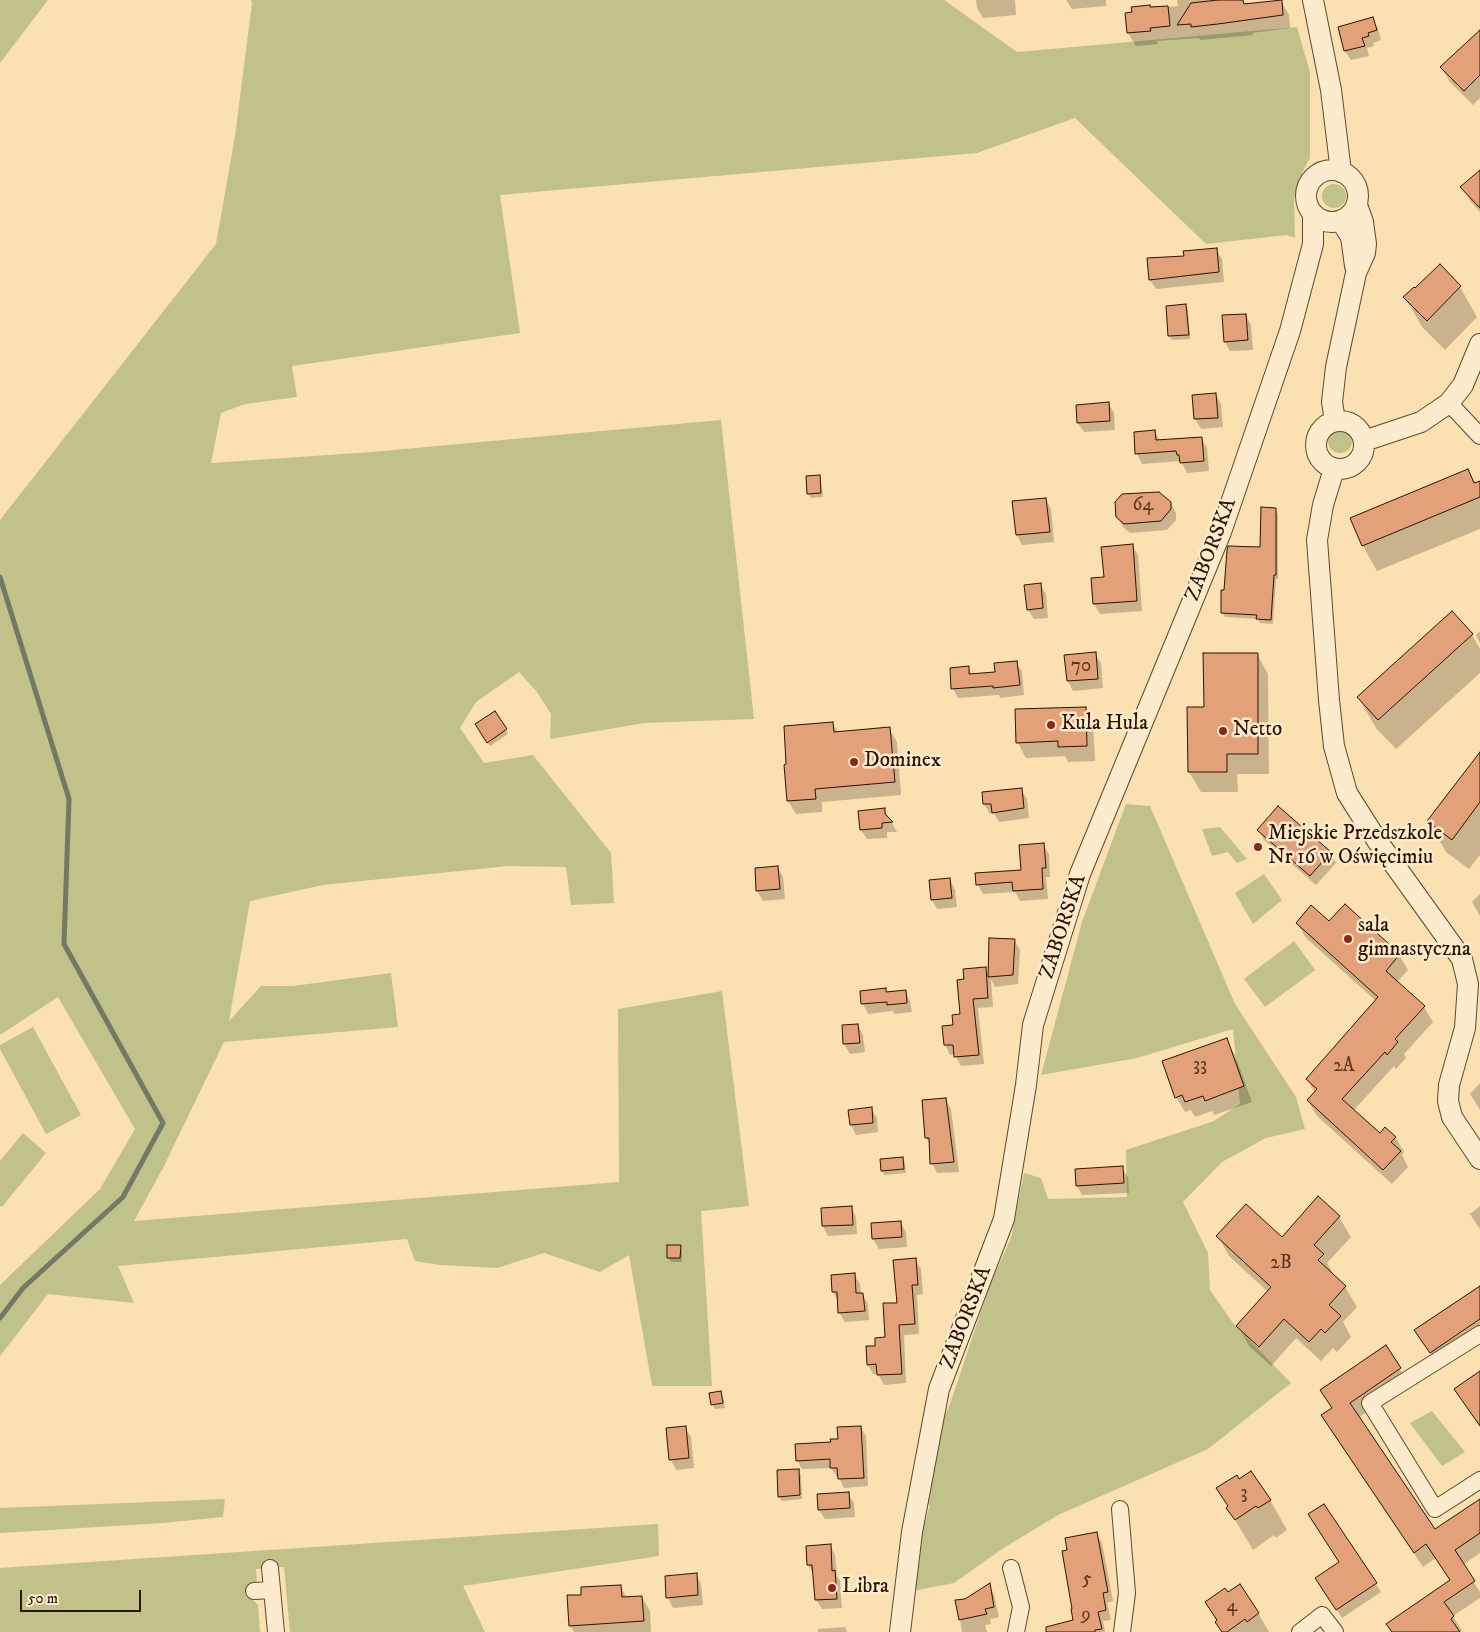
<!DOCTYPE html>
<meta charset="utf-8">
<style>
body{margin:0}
#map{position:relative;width:1480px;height:1632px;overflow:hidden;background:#fbe0b1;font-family:"IM FELL DW Pica",serif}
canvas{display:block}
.scale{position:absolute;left:20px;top:1590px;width:121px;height:22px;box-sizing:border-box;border:2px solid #2e1200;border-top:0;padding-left:6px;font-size:15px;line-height:18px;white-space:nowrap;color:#2e1200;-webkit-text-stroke:4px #fcebcc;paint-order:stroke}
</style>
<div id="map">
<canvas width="1480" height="1632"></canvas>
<div class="scale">50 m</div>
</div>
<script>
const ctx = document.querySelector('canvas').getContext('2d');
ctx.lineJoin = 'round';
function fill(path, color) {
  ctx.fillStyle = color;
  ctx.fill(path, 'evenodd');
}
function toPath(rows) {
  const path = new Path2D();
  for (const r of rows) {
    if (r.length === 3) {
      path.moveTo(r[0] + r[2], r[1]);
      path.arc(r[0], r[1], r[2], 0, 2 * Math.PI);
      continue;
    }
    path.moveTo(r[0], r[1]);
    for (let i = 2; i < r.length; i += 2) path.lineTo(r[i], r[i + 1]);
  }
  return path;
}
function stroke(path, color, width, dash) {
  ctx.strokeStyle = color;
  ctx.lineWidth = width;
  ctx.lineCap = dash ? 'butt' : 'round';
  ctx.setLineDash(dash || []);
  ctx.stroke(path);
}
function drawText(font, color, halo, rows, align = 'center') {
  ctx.font = font + ' "IM FELL DW Pica",serif';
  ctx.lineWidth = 5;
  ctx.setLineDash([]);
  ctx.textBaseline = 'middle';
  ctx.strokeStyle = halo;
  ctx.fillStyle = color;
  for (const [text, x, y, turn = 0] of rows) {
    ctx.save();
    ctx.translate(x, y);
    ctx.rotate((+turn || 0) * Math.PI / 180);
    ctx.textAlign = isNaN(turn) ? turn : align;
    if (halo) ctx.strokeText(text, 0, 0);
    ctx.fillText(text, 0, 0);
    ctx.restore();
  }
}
fill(toPath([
 [0,0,48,0,0,63],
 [251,0,944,0,1017,52,1297,27,1310,72,1310,158,1303,171,1294,198,1295,238,1287,235,1206,244,1075,118,977,153,500,195,520,333,292,366,297,397,245,404,221,413,211,463,372,452,721,420,754,719,644,723,550,739,551,714,537,692,519,672,476,702,460,728,484,763,533,755,611,853,614,903,571,905,566,867,508,866,323,885,250,901,229,1021,261,986,293,986,391,973,398,1027,224,1042,163,1168,134,1221,619,1182,618,1009,722,991,749,1206,701,1211,712,1386,652,1386,629,1255,600,1272,544,1253,497,1268,440,1265,415,1261,407,1239,118,1266,134,1303,48,1294,0,1356,0,1285,100,1189,135,1129,58,997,0,1035,0,520,216,244,235,136,252,3],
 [1334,196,12],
 [1340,441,12],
 [1126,804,1150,806,1235,1004,1296,1097,1305,1129,1266,1138,1222,1162,1183,1202,1208,1253,1210,1290,1233,1323,1291,1383,1208,1449,1058,1515,1002,1549,954,1583,912,1591,916,1553,930,1505,924,1501,938,1430,950,1404,990,1285,1011,1238,1024,1173,1041,1178,1048,1199,1127,1197,1126,1150,1214,1121,1240,1104,1233,1029,1137,1058,1041,1075,1082,922],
 [1220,827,1247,859,1237,863,1228,852,1212,856,1202,829],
 [1264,874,1282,900,1253,924,1235,893],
 [1294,941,1315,970,1265,1007,1244,979],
 [33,1027,81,1115,46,1134,0,1049,0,1045],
 [23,1133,46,1153,2,1207,0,1206,0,1161],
 [1432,1411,1465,1452,1442,1466,1410,1423],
 [225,1499,223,1517,163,1523,0,1533,0,1508],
 [658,1524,659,1556,463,1586,485,1632,290,1632,284,1567,256,1569,257,1581,253,1584,250,1597,258,1605,260,1632,0,1632,0,1568]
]), '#c0c28a');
fill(toPath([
 [976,0,1015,0,1016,15,983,18,977,8],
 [1066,0,1106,0,1106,6,1072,9],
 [1177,0,1241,0,1245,5,1281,1,1289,15,1290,28,1252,33,1253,35,1200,40,1199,38,1157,41,1158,44,1136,46,1128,33,1150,9,1178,6],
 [1372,19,1378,29,1381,40,1373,43,1374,46,1367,48,1369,56,1351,60,1345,51],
 [1480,41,1480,98,1473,105,1450,82,1441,67],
 [1480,171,1480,212,1471,202,1462,187],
 [1216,249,1222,259,1224,282,1156,289,1150,280],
 [1460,287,1477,317,1445,350,1422,327,1405,297],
 [1186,305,1188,310,1190,339,1172,340,1169,336],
 [1246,315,1251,325,1253,350,1230,351,1225,342],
 [1216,395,1221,404,1223,427,1201,429,1195,419,1194,396],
 [1109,404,1114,413,1115,430,1084,432,1078,423],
 [1155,432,1160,441,1201,438,1207,448,1209,471,1187,473,1181,461,1142,464,1137,454],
 [1468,470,1476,484,1480,482,1480,529,1377,571,1363,546,1351,519],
 [819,477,821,481,823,497,811,498,808,494],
 [1046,499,1051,509,1054,542,1022,545,1017,535],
 [1170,502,1176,513,1176,520,1167,530,1130,533,1123,527,1117,516],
 [1275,509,1278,514,1278,579,1276,579,1273,624,1260,623,1258,619,1225,617,1222,612,1225,592,1261,548],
 [1132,545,1138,555,1142,611,1100,614,1094,604,1105,578],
 [1040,585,1046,594,1048,618,1034,619,1028,610],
 [1480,631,1480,643,1476,635],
 [1472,635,1480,649,1480,673,1396,749,1376,728,1359,698],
 [1095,654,1101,663,1103,688,1073,691,1068,681],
 [1257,654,1268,674,1269,774,1237,774,1238,792,1201,792,1189,772,1189,708,1205,708],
 [1016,662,1022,672,1024,695,1000,698,999,695,958,698,953,688,968,668,972,675,996,673],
 [1085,708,1093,723,1095,761,1068,762,1065,756,1026,758,1018,743],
 [494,712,508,734,490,746,476,724],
 [832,723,838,732,889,728,897,742,901,795,822,802,822,812,796,814,788,801,785,766],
 [1480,754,1480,855,1469,869,1446,852,1429,822],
 [1021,790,1027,799,1029,818,999,822,994,813,990,814,984,804],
 [1278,808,1330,853,1336,863,1316,885,1264,840,1259,830],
 [884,809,897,832,887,832,887,838,867,839,861,830],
 [1043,845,1049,854,1050,877,1046,877,1048,899,1020,901,1015,892,983,894,978,885,1022,871],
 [777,867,783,877,785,899,763,901,757,891,757,869],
 [950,880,955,890,957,907,937,909,932,900],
 [1480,894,1480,916,1472,902],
 [1345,906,1399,955,1408,970,1397,982,1424,1007,1433,1022,1404,1054,1406,1058,1396,1069,1394,1066,1353,1111,1380,1135,1395,1137,1404,1152,1402,1155,1408,1167,1392,1184,1317,1116,1308,1101,1315,1093,1307,1079,1376,1001,1306,938,1297,923,1329,923],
 [1014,940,1020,950,1018,984,995,987,991,979,993,1007,978,1008,984,1064,961,1066,955,1054,950,1055,945,1045,961,1015,965,980,985,968,989,976],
 [885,990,887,993,905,991,910,1001,912,1012,894,1014,893,1011,868,1014,863,1004,861,992],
 [858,1025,863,1035,865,1052,850,1054,844,1044],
 [1226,1040,1235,1055,1252,1102,1214,1115,1212,1111,1195,1117,1191,1110,1185,1112,1176,1097],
 [1480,1083,1480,1110,1470,1094],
 [946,1100,951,1109,959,1172,937,1173,932,1163,930,1145,926,1138],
 [871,1109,877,1118,878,1132,856,1135,851,1125],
 [902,1158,905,1163,906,1173,884,1175,882,1171],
 [1122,1168,1128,1177,1129,1193,1082,1195,1077,1186],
 [1480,1206,1480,1229,1470,1214],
 [851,1207,856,1217,857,1234,828,1236,823,1226,822,1209],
 [1339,1217,1351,1237,1327,1263,1334,1275,1333,1276,1345,1287,1357,1307,1343,1322,1351,1337,1337,1352,1333,1348,1321,1361,1296,1338,1271,1366,1249,1346,1238,1326,1268,1292,1229,1256,1218,1236,1282,1238],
 [900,1222,906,1232,907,1247,879,1249,873,1239,872,1224],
 [680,1246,682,1251,682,1262,671,1262,668,1257],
 [915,1260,921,1269,923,1294,917,1295,919,1334,904,1335,906,1383,884,1385,878,1374,873,1374,868,1365,876,1347,887,1339],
 [854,1274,860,1284,861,1294,862,1294,868,1304,869,1320,845,1322,839,1312,838,1301,833,1292],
 [1480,1287,1480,1340,1440,1367,1416,1330],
 [1385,1347,1409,1384,1358,1418,1434,1531,1480,1500,1480,1553,1463,1565,1480,1592,1480,1598,1453,1616,1462,1631,1461,1632,1458,1632,1459,1628,1454,1632,1392,1632,1451,1581,1436,1558,1423,1567,1331,1430,1332,1409,1321,1390],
 [721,1393,723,1397,725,1408,715,1409,712,1404],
 [861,1427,866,1436,868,1486,844,1488,839,1477,837,1477,831,1468,802,1469,797,1460,839,1440],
 [685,1428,691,1437,694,1468,676,1470,671,1460,667,1429],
 [798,1471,801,1475,802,1499,782,1501,779,1497],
 [1239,1481,1270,1500,1287,1530,1276,1538,1274,1535,1253,1550,1228,1508],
 [848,1494,854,1503,855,1517,825,1519,819,1510],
 [1096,1533,1102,1543,1113,1601,1107,1603,1111,1620,1103,1621,1105,1632,1069,1632,1074,1621,1069,1551],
 [830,1545,835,1555,837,1576,840,1581,842,1608,822,1609,816,1599,814,1575,808,1565],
 [696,1574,701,1584,703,1605,673,1608,668,1598,666,1577],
 [1376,1584,1381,1592,1342,1618,1322,1587],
 [989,1585,994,1594,999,1617,990,1619,991,1624,985,1625,987,1632,962,1632,957,1601,965,1600],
 [620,1586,627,1598,642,1597,650,1611,651,1632,574,1632,570,1625,583,1596],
 [1207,1603,1258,1613,1269,1632,1222,1632],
 [845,1627,847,1632,818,1632,818,1629]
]), '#0003');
stroke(toPath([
 [0,577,69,799,64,944,163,1123,123,1197,23,1288,0,1318]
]), '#727967', 5);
const building = toPath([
 [1218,0,1243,0,1244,4,1282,0,1283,15,1218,24,1191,27,1191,24,1177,25,1191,3,1218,0],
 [1150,5,1150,7,1168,6,1170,26,1150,28,1151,31,1127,33,1125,13,1132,12,1131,7,1150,5],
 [1373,17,1377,30,1368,33,1369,36,1362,38,1365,46,1344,51,1338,27,1373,17],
 [1480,30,1480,75,1464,91,1440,67,1480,30],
 [1480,170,1480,208,1460,187,1480,170],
 [1217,248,1219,272,1149,280,1147,258,1184,256,1183,251,1217,248],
 [1440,264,1461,286,1427,321,1403,297,1414,287,1415,288,1440,264],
 [1186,304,1189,335,1168,336,1166,306,1186,304],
 [1246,314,1248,340,1224,342,1222,315,1246,314],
 [1216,393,1218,418,1194,419,1192,395,1216,393],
 [1109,402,1110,421,1077,423,1076,405,1109,402],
 [1155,430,1156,440,1202,437,1204,461,1180,463,1179,455,1177,455,1176,451,1135,454,1134,432,1155,430],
 [1468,469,1474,483,1480,481,1480,497,1362,546,1350,518,1468,469],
 [820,475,821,493,807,494,806,476,820,475],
 [1159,492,1171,502,1171,509,1161,521,1124,524,1116,517,1115,502,1122,494,1159,492],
 [1046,498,1050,532,1016,535,1012,501,1046,498],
 [1261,507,1276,508,1276,575,1274,575,1271,620,1256,619,1257,615,1221,613,1221,590,1224,590,1227,550,1228,546,1260,547,1261,507],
 [1133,544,1137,601,1093,604,1091,578,1104,577,1101,547,1133,544],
 [1041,583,1043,608,1027,610,1024,585,1041,583],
 [1452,611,1473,634,1378,720,1357,697,1452,611],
 [1096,652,1098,679,1067,681,1064,655,1096,652],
 [1203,653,1258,653,1258,754,1227,754,1227,772,1188,772,1187,707,1204,707,1203,653],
 [1017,661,1020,685,993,688,993,686,951,689,950,668,969,666,969,674,995,672,994,663,1017,661],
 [1086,707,1087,746,1058,747,1058,741,1016,743,1015,709,1086,707],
 [495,711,507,729,487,743,475,724,495,711],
 [833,722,834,732,890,727,895,782,815,789,816,799,787,801,784,765,786,764,784,726,833,722],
 [1480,752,1480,802,1452,840,1427,821,1480,752],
 [1022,788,1024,808,992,813,991,804,983,804,982,792,1022,788],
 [1278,806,1331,852,1310,876,1257,830,1278,806],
 [885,808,885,814,893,822,882,823,882,828,860,830,858,811,885,808],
 [1044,843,1046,868,1042,868,1043,889,1013,891,1012,882,976,885,975,873,1021,870,1019,845,1044,843],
 [778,866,780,889,756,891,755,868,778,866],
 [950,878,952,898,931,900,929,880,950,878],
 [1345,904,1400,954,1386,971,1425,1006,1395,1039,1398,1042,1387,1055,1385,1052,1342,1099,1380,1133,1385,1127,1396,1137,1391,1142,1401,1151,1383,1170,1307,1100,1317,1089,1306,1079,1378,997,1296,923,1311,905,1329,921,1345,904],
 [989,938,1015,939,1013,975,988,977,989,938],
 [986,967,988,998,973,999,979,1055,954,1057,953,1045,944,1045,942,1026,953,1025,952,1015,960,1014,957,980,964,979,963,969,986,967],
 [886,988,886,992,906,990,907,1003,887,1005,887,1002,861,1004,860,991,886,988],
 [858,1024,860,1043,843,1044,842,1025,858,1024],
 [1227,1038,1244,1086,1205,1101,1203,1096,1185,1102,1182,1095,1175,1098,1162,1061,1227,1038],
 [946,1098,954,1162,930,1164,929,1138,925,1138,922,1100,946,1098],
 [872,1107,873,1123,850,1125,848,1110,872,1107],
 [903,1157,904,1169,881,1171,880,1159,903,1157],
 [1123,1166,1124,1183,1076,1186,1075,1169,1123,1166],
 [1318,1196,1340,1216,1314,1245,1324,1254,1318,1260,1346,1286,1329,1305,1341,1316,1325,1333,1321,1329,1309,1342,1284,1319,1259,1347,1236,1326,1271,1287,1216,1236,1246,1204,1282,1237,1318,1196],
 [852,1206,853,1225,822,1226,821,1208,852,1206],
 [901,1221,902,1237,872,1239,871,1223,901,1221],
 [667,1245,681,1245,680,1258,667,1258,667,1245],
 [916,1258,918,1285,912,1285,915,1324,899,1325,902,1374,877,1375,876,1364,867,1365,866,1346,875,1346,875,1338,885,1337,883,1303,897,1303,893,1260,916,1258],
 [855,1273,856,1293,863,1293,865,1311,838,1313,837,1292,832,1292,831,1275,855,1273],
 [1480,1286,1480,1319,1430,1353,1414,1330,1480,1286],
 [1386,1345,1401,1368,1350,1403,1435,1529,1480,1499,1480,1533,1455,1550,1475,1581,1444,1602,1454,1616,1451,1619,1460,1632,1392,1632,1386,1624,1450,1580,1426,1544,1414,1553,1321,1415,1332,1408,1320,1390,1386,1345],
 [1480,1371,1480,1426,1454,1389,1480,1371],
 [721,1391,723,1403,711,1405,709,1393,721,1391],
 [686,1426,689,1458,669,1460,666,1428,686,1426],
 [861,1426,864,1478,838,1479,837,1468,830,1468,830,1459,796,1461,795,1444,831,1442,830,1439,838,1439,837,1427,861,1426],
 [799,1469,800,1495,778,1497,777,1470,799,1469],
 [1251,1471,1271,1500,1258,1508,1256,1506,1235,1520,1226,1508,1228,1506,1216,1488,1237,1475,1239,1479,1251,1471],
 [849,1492,850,1508,818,1510,817,1494,849,1492],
 [1324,1504,1377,1583,1336,1610,1315,1578,1339,1562,1308,1514,1324,1504],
 [1097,1532,1108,1592,1103,1593,1106,1610,1098,1612,1102,1629,1095,1630,1095,1632,1046,1632,1046,1627,1073,1620,1071,1609,1072,1609,1071,1603,1062,1551,1067,1550,1065,1538,1097,1532],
 [831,1544,832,1571,835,1570,837,1599,815,1600,812,1565,807,1565,806,1546,831,1544],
 [697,1573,698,1595,666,1598,665,1576,697,1573],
 [990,1583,994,1607,985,1609,987,1614,959,1620,955,1600,965,1599,990,1583],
 [1240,1584,1259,1613,1247,1622,1245,1619,1227,1632,1222,1632,1215,1622,1217,1620,1205,1602,1225,1588,1228,1592,1240,1584],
 [621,1585,622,1597,642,1596,644,1621,569,1626,567,1595,581,1595,581,1587,621,1585]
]);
fill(building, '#e3a17a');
stroke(building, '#2e1200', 1);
const minor = toPath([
 [1449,403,1480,436],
 [1480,1334,1370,1403,1435,1509,1480,1480],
 [1120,1509,1127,1593,1122,1632],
 [270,1568,276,1632],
 [1011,1568,1021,1607,1016,1632],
 [254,1591,272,1590],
 [1300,1632,1322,1615,1335,1632]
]);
const tertiary = toPath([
 [1313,0,1331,90,1341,172],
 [1332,196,26],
 [1341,221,1351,237,1355,266],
 [1340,445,24],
 [1335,421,1332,402,1336,367,1356,273,1365,253,1366,244,1363,222,1357,205],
 [1364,441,1421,422,1449,403,1463,385,1480,344],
 [1334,469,1323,505,1317,540,1329,700,1334,746,1347,793,1378,842,1462,959,1468,984,1465,1028,1449,1085,1448,1101,1452,1117,1480,1159],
 [900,1632,912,1532,939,1389,1004,1219,1026,1085,1033,1025,1080,874,1221,532,1290,331,1313,244,1313,214]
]);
stroke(minor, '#61462c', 18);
stroke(tertiary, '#61462c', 22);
stroke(minor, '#fcebcc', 16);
stroke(tertiary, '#fcebcc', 20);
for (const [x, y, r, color] of [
 [1051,725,5,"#8f2418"],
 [1223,731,5,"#8f2418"],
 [854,762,5,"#8f2418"],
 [1258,847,5,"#8f2418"],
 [1348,939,5,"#8f2418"],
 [832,1588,5,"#8f2418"]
]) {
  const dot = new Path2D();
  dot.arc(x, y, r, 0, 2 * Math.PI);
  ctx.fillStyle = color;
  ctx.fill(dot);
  stroke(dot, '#fcebcc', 2);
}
drawText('19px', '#5b361e', null, [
 ["64",1143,506],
 ["70",1081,667],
 ["33",1200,1066],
 ["2A",1344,1067],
 ["2B",1281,1264],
 ["3",1244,1494],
 ["5",1087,1580],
 ["4",1232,1607],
 ["9",1086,1616]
]);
drawText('21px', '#2e1200', '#fcebcc', [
 ["ZABORSKA",1212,550,-69],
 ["ZABORSKA",1064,927,-72],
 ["ZABORSKA",967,1318,-69]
]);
drawText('21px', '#2e1200', '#fcebcc', [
 ["Kula Hula",1061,725],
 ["Netto",1233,731],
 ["Dominex",864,762],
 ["Miejskie Przedszkole",1268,835],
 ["Nr 16 w Oświęcimiu",1268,859],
 ["sala",1358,927],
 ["gimnastyczna",1358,951],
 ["Libra",842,1588]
], 'left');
</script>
